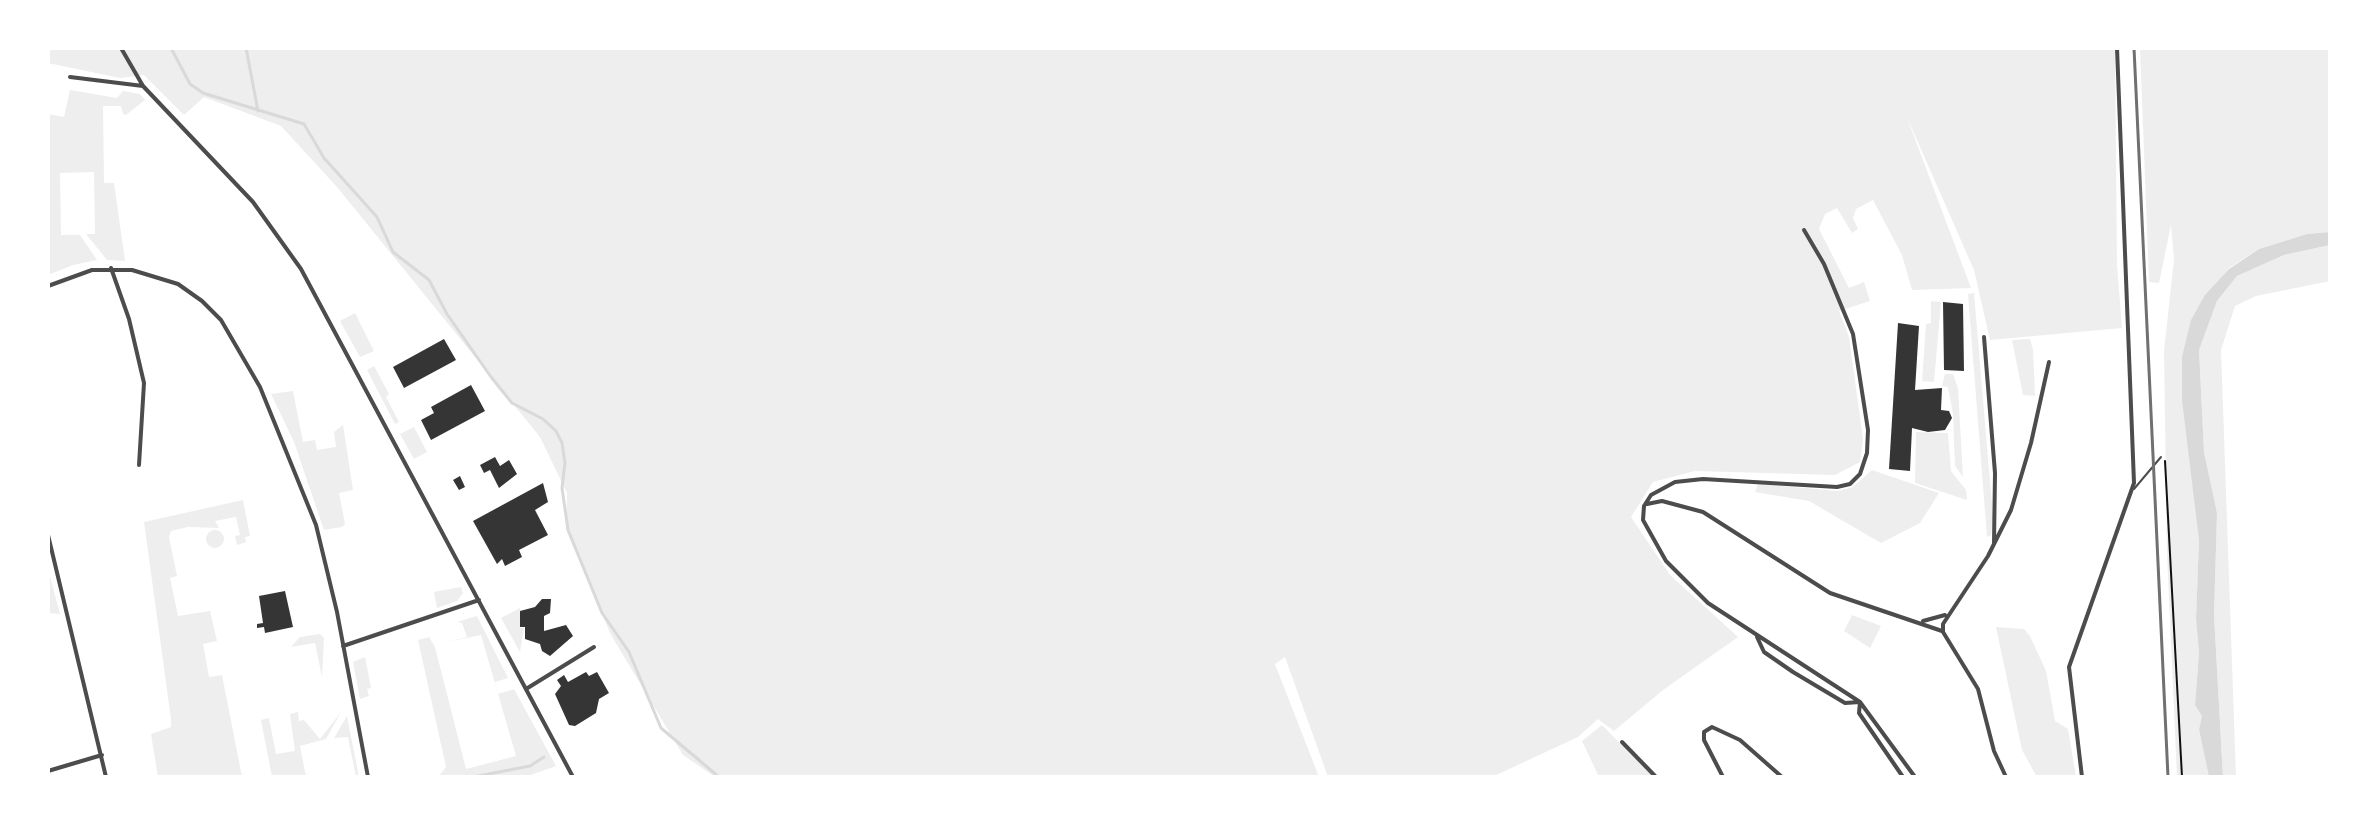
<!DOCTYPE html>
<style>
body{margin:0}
#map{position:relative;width:2378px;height:825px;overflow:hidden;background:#fff;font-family:"Asap Condensed",sans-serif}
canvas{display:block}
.frame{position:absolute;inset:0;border:50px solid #fff;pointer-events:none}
</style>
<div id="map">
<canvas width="2378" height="825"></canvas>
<div class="frame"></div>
</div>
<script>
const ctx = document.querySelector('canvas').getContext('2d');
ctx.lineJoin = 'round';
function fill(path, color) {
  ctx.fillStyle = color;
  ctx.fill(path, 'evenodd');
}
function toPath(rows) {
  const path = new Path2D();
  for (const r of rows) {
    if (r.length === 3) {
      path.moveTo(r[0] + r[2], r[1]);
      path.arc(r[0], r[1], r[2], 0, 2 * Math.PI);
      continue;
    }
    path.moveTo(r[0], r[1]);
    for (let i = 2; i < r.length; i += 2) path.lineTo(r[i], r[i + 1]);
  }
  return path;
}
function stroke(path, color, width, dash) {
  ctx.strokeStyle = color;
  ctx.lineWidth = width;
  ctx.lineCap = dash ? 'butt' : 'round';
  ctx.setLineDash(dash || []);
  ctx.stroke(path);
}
fill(toPath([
 [48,48,2115,48,2117,265,2122,328,1990,340,1974,270,1906,115,1971,288,1912,290,1902,255,1873,200,1856,209,1853,218,1858,229,1852,233,1837,208,1825,214,1819,229,1849,288,1864,282,1870,301,1839,311,1849,337,1863,439,1860,462,1835,475,1695,471,1653,482,1631,517,1670,575,1738,637,1663,690,1614,731,1598,719,1578,737,1492,777,1328,777,1285,657,1275,664,1319,777,715,777,683,755,611,635,566,529,567,493,540,437,337,187,281,126,204,97,184,115,144,75,120,78,48,63],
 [2140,48,2330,48,2330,232,2307,234,2259,249,2229,268,2191,320,2199,540,2196,619,2199,653,2195,705,2203,716,2199,731,2209,777,2177,777,2167,554,2164,351,2174,260,2171,225,2159,283,2149,282],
 [70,90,117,98,123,91,140,94,145,100,126,115,123,114,121,106,103,106,104,183,114,183,125,261,107,260,86,234,95,234,94,172,60,173,61,235,80,235,97,260,73,265,48,275,48,114,64,117],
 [2330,245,2330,281,2256,296,2235,306,2221,350,2236,777,2223,777,2214,615,2217,513,2204,452,2199,350,2217,301,2237,276,2284,255],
 [1974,293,1993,517,1991,535,1987,537,1968,294],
 [1931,301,1941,302,1934,382,1922,381,1926,324,1931,323],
 [355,313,374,351,360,357,340,321],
 [2030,339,2033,350,2035,396,2023,395,2012,340],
 [374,366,389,394,386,397,399,422,395,424,367,370],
 [1945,374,1953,374,1958,388,1963,477,1955,466,1953,414,1948,387,1942,386],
 [293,391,303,442,315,440,317,450,336,447,334,432,343,425,353,490,339,493,345,524,342,527,324,530,294,442,271,394],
 [414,427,427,452,414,459,400,434],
 [1916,432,1948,433,1951,471,1966,490,1967,500,1915,483],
 [1872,470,1939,493,1920,523,1881,543,1809,501,1755,492,1758,484,1838,491,1853,487],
 [243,500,250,536,245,537,246,542,237,545,235,536,240,535,236,517,215,521,219,528,188,527,171,531,169,537,177,576,170,578,178,616,210,611,217,641,203,644,209,677,222,675,242,777,158,777,151,734,171,727,171,719,144,522],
 [215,539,9],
 [48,569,60,614,48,613],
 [461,587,463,593,457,601,437,608,434,592],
 [520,608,520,628,524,628,520,652,501,618],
 [1852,615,1881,626,1870,648,1844,631],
 [477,616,508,678,495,682,498,694,514,689,556,766,525,777,438,777,446,767,418,640,429,637,435,647,466,769,516,756,481,635,447,642,467,637,462,623,457,622],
 [1996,627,2024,629,2030,636,2046,671,2055,721,2068,729,2076,777,2037,777,2022,750],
 [320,634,324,638,322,677,315,643,291,647,300,637],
 [365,657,371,688,367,689,369,696,360,699,353,662],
 [298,712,299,721,304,720,320,739,341,712,326,739,300,746,306,777,272,777,261,720,269,718,276,754,295,751,290,714],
 [347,716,359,777,356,777,348,737,334,738],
 [1602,725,1652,776,1653,777,1599,777,1582,741]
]), '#eee');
fill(toPath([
 [2330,232,2330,245,2284,255,2237,276,2217,301,2199,350,2204,452,2217,513,2214,615,2223,777,2209,777,2199,730,2202,716,2195,705,2199,653,2196,619,2199,540,2182,400,2182,357,2191,320,2205,295,2229,269,2259,249,2307,234]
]), '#d9d9d9');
stroke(toPath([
 [171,48,190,84,203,93,304,124,324,158,377,217,393,252,429,280,447,314,491,377,512,403,543,419,556,431,562,443,565,463,562,488,568,530,602,613,629,652,661,728,719,777],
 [246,48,258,111],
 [473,777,530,766,544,757]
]), '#d9d9d9', 3);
fill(toPath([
 [1943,302,1963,304,1964,371,1944,370],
 [1898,323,1919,326,1915,390,1942,388,1941,410,1949,411,1952,418,1945,430,1928,432,1912,428,1910,471,1889,469],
 [444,339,456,360,404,388,393,367],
 [471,385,485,411,431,440,421,420,434,413,431,407],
 [495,457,500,466,509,460,517,474,499,488,490,470,484,473,480,465],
 [460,476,465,487,459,490,453,480],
 [543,483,548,502,535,510,548,535,519,550,522,557,505,566,502,559,497,564,473,521],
 [285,591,293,627,265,633,264,627,257,628,257,624,263,623,259,596],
 [542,599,551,599,550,613,544,616,544,631,566,625,573,636,550,656,542,651,540,644,525,639,525,627,520,627,520,611,535,607],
 [586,672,589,676,597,672,609,693,599,699,596,713,575,726,569,725,555,694,561,686,557,680,564,675,568,682]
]), '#353535');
stroke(toPath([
 [2165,461,2182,777]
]), '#111', 2);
stroke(toPath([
 [2134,489,2161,457]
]), '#4c4c4c', 2);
stroke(toPath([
 [121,48,143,86,253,202,301,269,573,777],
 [70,77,143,86],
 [1804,230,1824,264,1853,334,1868,430,1867,453,1860,474,1850,484,1837,487,1703,479,1675,482,1651,495,1644,506,1643,520,1666,561,1708,603,1860,702,1915,777],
 [111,268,129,319,144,383,139,465],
 [48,286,92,270,132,270,178,284,202,301,221,320,260,387,316,525,337,612,368,777],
 [1984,337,1995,473,1994,543],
 [1647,504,1662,501,1703,512,1830,593,1942,631],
 [48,535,106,777],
 [1923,621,1945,615],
 [1757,637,1764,652,1793,672,1845,703,1860,702,1859,713,1903,777],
 [343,646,479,600],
 [526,689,594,647],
 [1622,742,1656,777],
 [48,771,102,755],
 [1723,777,1704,740,1704,732,1712,727,1740,740,1782,777],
 [2006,777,1994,751,1978,689,1943,632,1943,624,1988,556,2011,510,2031,443,2049,362],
 [2082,777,2069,667,2134,483,2117,48]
]), '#4c4c4c', 4);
stroke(toPath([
 [2134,48,2168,777]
]), '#707070', 3);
</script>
